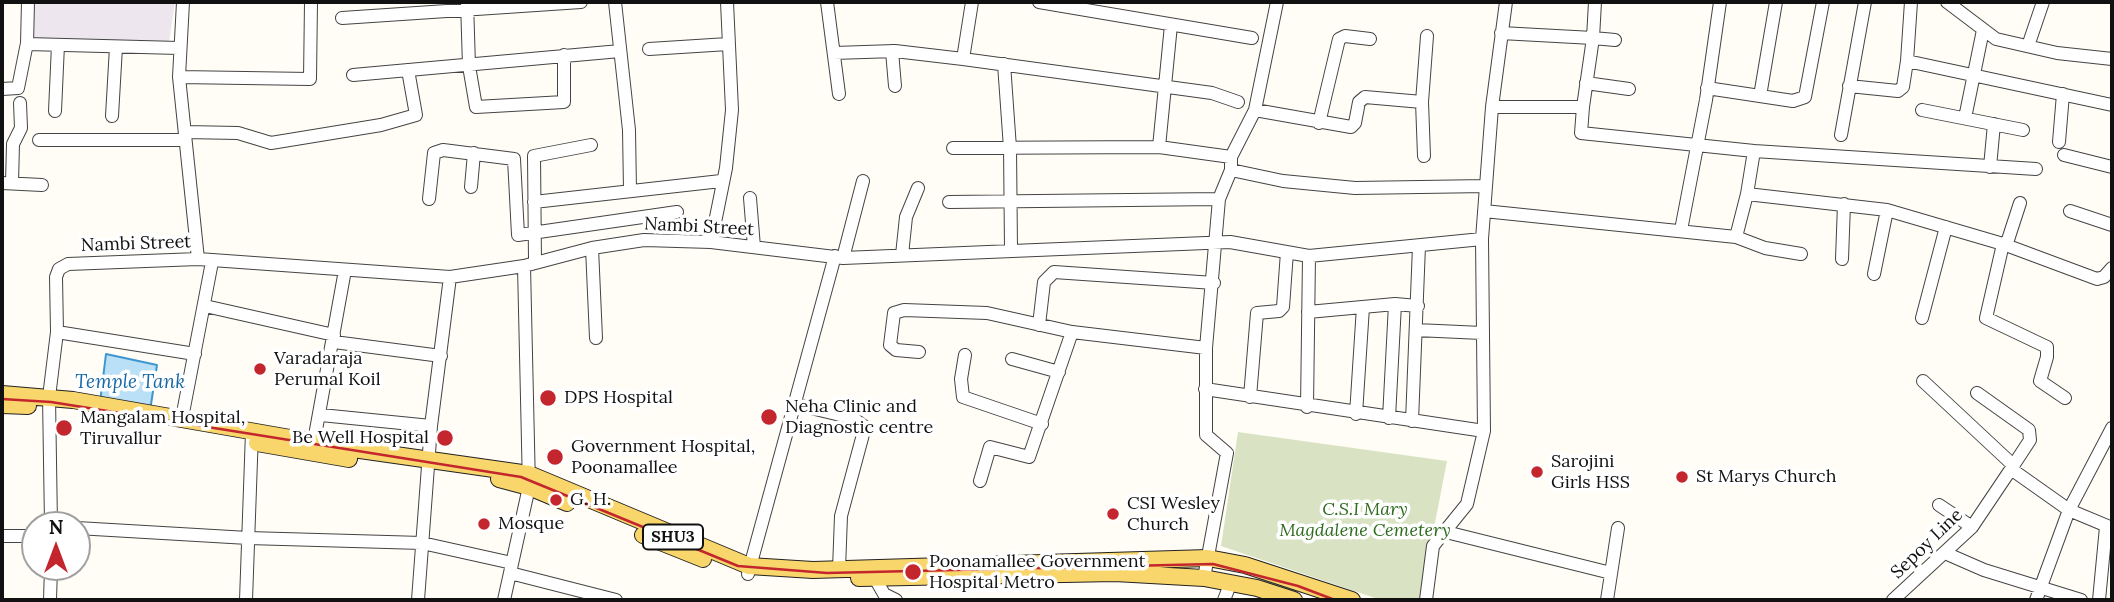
<!DOCTYPE html>
<style>
body{margin:0}
#map{position:relative;width:2114px;height:602px;overflow:hidden;background:#fffdf5;font-family:Lora,serif}
canvas{display:block}
.frame{position:absolute;inset:0;border:4px solid #111;pointer-events:none}
.north{position:absolute;left:21px;top:511px;width:70px;height:70px;box-sizing:border-box;background:#fff;border:2px solid #a0a0a0;border-radius:50%;rotate:0deg;font-size:19px;font-weight:700;line-height:28px;text-align:center;color:#111}
.north::after{content:'';display:block;margin:auto;width:24px;height:32px;background:#c4262e;clip-path:polygon(50% 0,100% 100%,50% 72%,0 100%)}
</style>
<div id="map">
<canvas width="2114" height="602"></canvas>
<div class="frame"></div>
<div class="north">N</div>
</div>
<script>
const ctx = document.querySelector('canvas').getContext('2d');
ctx.lineJoin = 'round';
function fill(path, color) {
  ctx.fillStyle = color;
  ctx.fill(path, 'evenodd');
}
function toPath(rows) {
  const path = new Path2D();
  for (const r of rows) {
    path.moveTo(r[0], r[1]);
    for (let i = 2; i < r.length; i += 2) path.lineTo(r[i], r[i + 1]);
  }
  return path;
}
function stroke(path, color, width, dash) {
  ctx.strokeStyle = color;
  ctx.lineWidth = width;
  ctx.lineCap = dash ? 'butt' : 'round';
  ctx.setLineDash(dash || []);
  ctx.stroke(path);
}
function drawText(font, color, halo, rows, align = 'center') {
  ctx.font = font + ' Lora,serif';
  ctx.lineWidth = 7;
  ctx.setLineDash([]);
  ctx.textBaseline = 'middle';
  ctx.strokeStyle = halo;
  ctx.fillStyle = color;
  for (const [text, x, y, turn = 0] of rows) {
    ctx.save();
    ctx.translate(x, y);
    ctx.rotate((+turn || 0) * Math.PI / 180);
    ctx.textAlign = isNaN(turn) ? turn : align;
    if (halo) ctx.strokeText(text, 0, 0);
    ctx.fillText(text, 0, 0);
    ctx.restore();
  }
}
fill(toPath([
 [22,2,175,2,169,42,23,40]
]), '#eee6ef');
fill(toPath([
 [1238,432,1447,461,1420,600,1381,600,1221,546]
]), '#d9e3c4');
const water = toPath([
 [106,354,157,365,150,411,100,402,106,354]
]);
fill(water, '#b9e0f7');
stroke(water, '#3f96cf', 2);
const minor = toPath([
 [28,2,27,44,179,48],
 [183,2,179,77,198,259],
 [467,2,469,66,476,107,564,102,564,55],
 [615,2,629,130,630,190],
 [827,2,839,94],
 [1039,2,1252,38],
 [1595,2,1593,38,1615,40],
 [1911,2,1907,61,2112,105],
 [1947,2,1996,39,2057,53,2112,59],
 [342,18,581,2],
 [1501,33,1593,38,1583,107],
 [2028,46,2043,2],
 [649,49,728,44],
 [892,51,895,86],
 [834,53,895,51,963,59,1212,93,1238,102],
 [963,59,972,2],
 [1004,64,1010,148,1011,249],
 [353,75,620,51],
 [179,77,310,79,311,2],
 [1586,83,1629,89],
 [1849,86,1898,91,1903,87,1907,61],
 [1707,88,1793,101,1805,97,1823,2],
 [2,89,18,88,27,43],
 [1760,96,1776,2],
 [1422,102,1424,156],
 [1492,107,1583,107,1581,133,1754,151,2036,169],
 [1255,110,1351,127,1355,123,1359,102,1365,97,1422,102,1427,36],
 [1922,110,2023,130],
 [55,111,58,45],
 [112,116,116,47],
 [1965,118,1983,30],
 [1319,123,1339,39,1345,36,1370,39],
 [185,132,238,133,271,143,381,125,416,115,408,70],
 [1841,135,1865,2],
 [39,140,184,140],
 [2059,142,2063,94],
 [1159,147,1171,25],
 [953,148,1159,147,1231,157],
 [2064,155,2112,167],
 [1990,167,1994,124],
 [1231,170,1283,181,1355,188,1486,186],
 [2,183,42,185],
 [12,183,13,144,21,128,20,103],
 [471,187,474,153],
 [1747,194,1754,151],
 [750,198,754,247],
 [429,199,434,153,443,150,514,159,518,235,677,212],
 [534,202,721,181],
 [949,202,1219,199],
 [1484,211,1736,237,1747,194,1887,210,2003,244,2097,279,2104,277,2112,268],
 [2070,211,2112,225],
 [1681,230,1706,100,1720,2],
 [1736,237,1765,248,1801,254],
 [711,242,726,168,732,110,727,2],
 [2003,244,1986,318,2047,347,2047,357,2040,381,2065,398],
 [2006,246,2020,203],
 [592,248,596,338],
 [902,255,906,217,918,188],
 [843,258,863,181],
 [1842,259,1844,204],
 [535,261,534,156,591,145],
 [1874,274,1887,210],
 [205,306,334,335],
 [1308,312,1395,304,1418,306],
 [1922,318,1946,227],
 [1039,325,1044,282,1054,272,1214,283],
 [1416,330,1482,333],
 [57,332,195,354],
 [334,342,441,356],
 [919,352,896,350,890,345,894,313,904,310,987,313,1072,332,1206,348],
 [965,355,961,379,963,397,1042,424],
 [1012,359,1059,372],
 [1923,381,2013,465],
 [1205,389,1484,431],
 [1977,393,2029,430,2030,440,2011,469],
 [1250,397,1257,313,1279,311,1283,307,1287,252],
 [794,404,853,418,865,427,841,516,839,569],
 [1307,407,1309,256],
 [1356,414,1363,307],
 [321,415,431,426],
 [182,418,212,262],
 [1389,418,1395,304],
 [1412,421,1419,246],
 [314,441,345,270],
 [980,481,990,447,1029,457,1072,332],
 [1939,505,1972,527],
 [51,525,49,397,57,332,56,277,59,269,68,264,198,259,450,277,524,266,592,248,644,240,711,242,843,258,1230,242,1309,256,1482,239],
 [77,528,248,538,422,543,512,563],
 [1446,532,1611,573],
 [2,536,35,536],
 [1945,553,1984,570,2081,600],
 [510,573,616,600],
 [872,573,884,594,896,600],
 [748,574,835,256],
 [1204,578,1227,453,1206,435,1206,348,1219,199,1231,170,1231,157,1255,110,1277,2],
 [50,600,51,567],
 [246,600,252,432],
 [418,600,431,426,450,277],
 [504,600,529,487,524,266],
 [1224,600,1231,582],
 [1426,600,1433,546,1467,504,1484,431,1482,239,1492,107,1506,2],
 [1607,600,1618,528],
 [1893,600,1972,527,2011,469,2069,510,2112,528],
 [2036,600,2069,510,2112,428],
 [2099,600,2106,527]
]);
const major = toPath([
 [2,394,73,400,353,449,529,474,749,566,813,570,1208,558,1245,565,1352,600],
 [2,405,28,406],
 [257,443,349,459],
 [499,479,529,487,567,503],
 [643,535,703,559],
 [859,578,1115,573,1204,578,1257,588,1294,600]
]);
stroke(minor, '#444', 14);
stroke(major, '#222', 18);
stroke(minor, '#fff', 12);
stroke(major, '#f9d66b', 16);
stroke(toPath([
 [2,399,51,402,521,477,738,566,827,573,1213,564,1298,586,1335,600]
]), '#c4262e', 2.5);
for (const [x, y, r, color] of [
 [260,369,7,"#c4262e"],
 [548,398,9,"#c4262e"],
 [769,417,9,"#c4262e"],
 [64,428,9,"#c4262e"],
 [445,438,9,"#c4262e"],
 [555,457,9,"#c4262e"],
 [1537,472,7,"#c4262e"],
 [1682,477,7,"#c4262e"],
 [556,500,7,"#c4262e"],
 [1113,514,7,"#c4262e"],
 [484,524,7,"#c4262e"],
 [913,572,9,"#c4262e"]
]) {
  const dot = new Path2D();
  dot.arc(x, y, r, 0, 2 * Math.PI);
  ctx.fillStyle = color;
  ctx.fill(dot);
  stroke(dot, '#fff', 2.5);
}
for (const [x, y, w] of [
 [673,537,60]
]) {
  const box = new Path2D();
  box.roundRect(x - w / 2, y - 12.5, w, 25, 5);
  ctx.fillStyle = '#fff';
  ctx.fill(box);
  stroke(box, '#111', 2);
}
drawText('bold 16px', '#111', null, [
 ["SHU3",673,537]
]);
drawText('18px', '#111', '#fff', [
 ["Nambi Street",699,227,3],
 ["Nambi Street",136,244,-2],
 ["Sepoy Line",1927,544,-44]
]);
drawText('18px', '#111', '#fff', [
 ["Varadaraja",274,359],
 ["Perumal Koil",274,380],
 ["DPS Hospital",564,398],
 ["Neha Clinic and",785,407],
 ["Diagnostic centre",785,428],
 ["Mangalam Hospital,",80,418],
 ["Tiruvallur",80,439],
 ["Be Well Hospital",429,438,"right"],
 ["Government Hospital,",571,447],
 ["Poonamallee",571,468],
 ["Sarojini",1551,462],
 ["Girls HSS",1551,483],
 ["St Marys Church",1696,477],
 ["G. H.",570,500],
 ["CSI Wesley",1127,504],
 ["Church",1127,525],
 ["Mosque",498,524],
 ["Poonamallee Government",929,562],
 ["Hospital Metro",929,583]
], 'left');
drawText('italic 18px', '#2f6b1f', '#fff', [
 ["C.S.I Mary",1365,510],
 ["Magdalene Cemetery",1365,531]
]);
drawText('italic 19px', '#1768a6', '#fff', [
 ["Temple Tank",130,383]
]);
</script>
